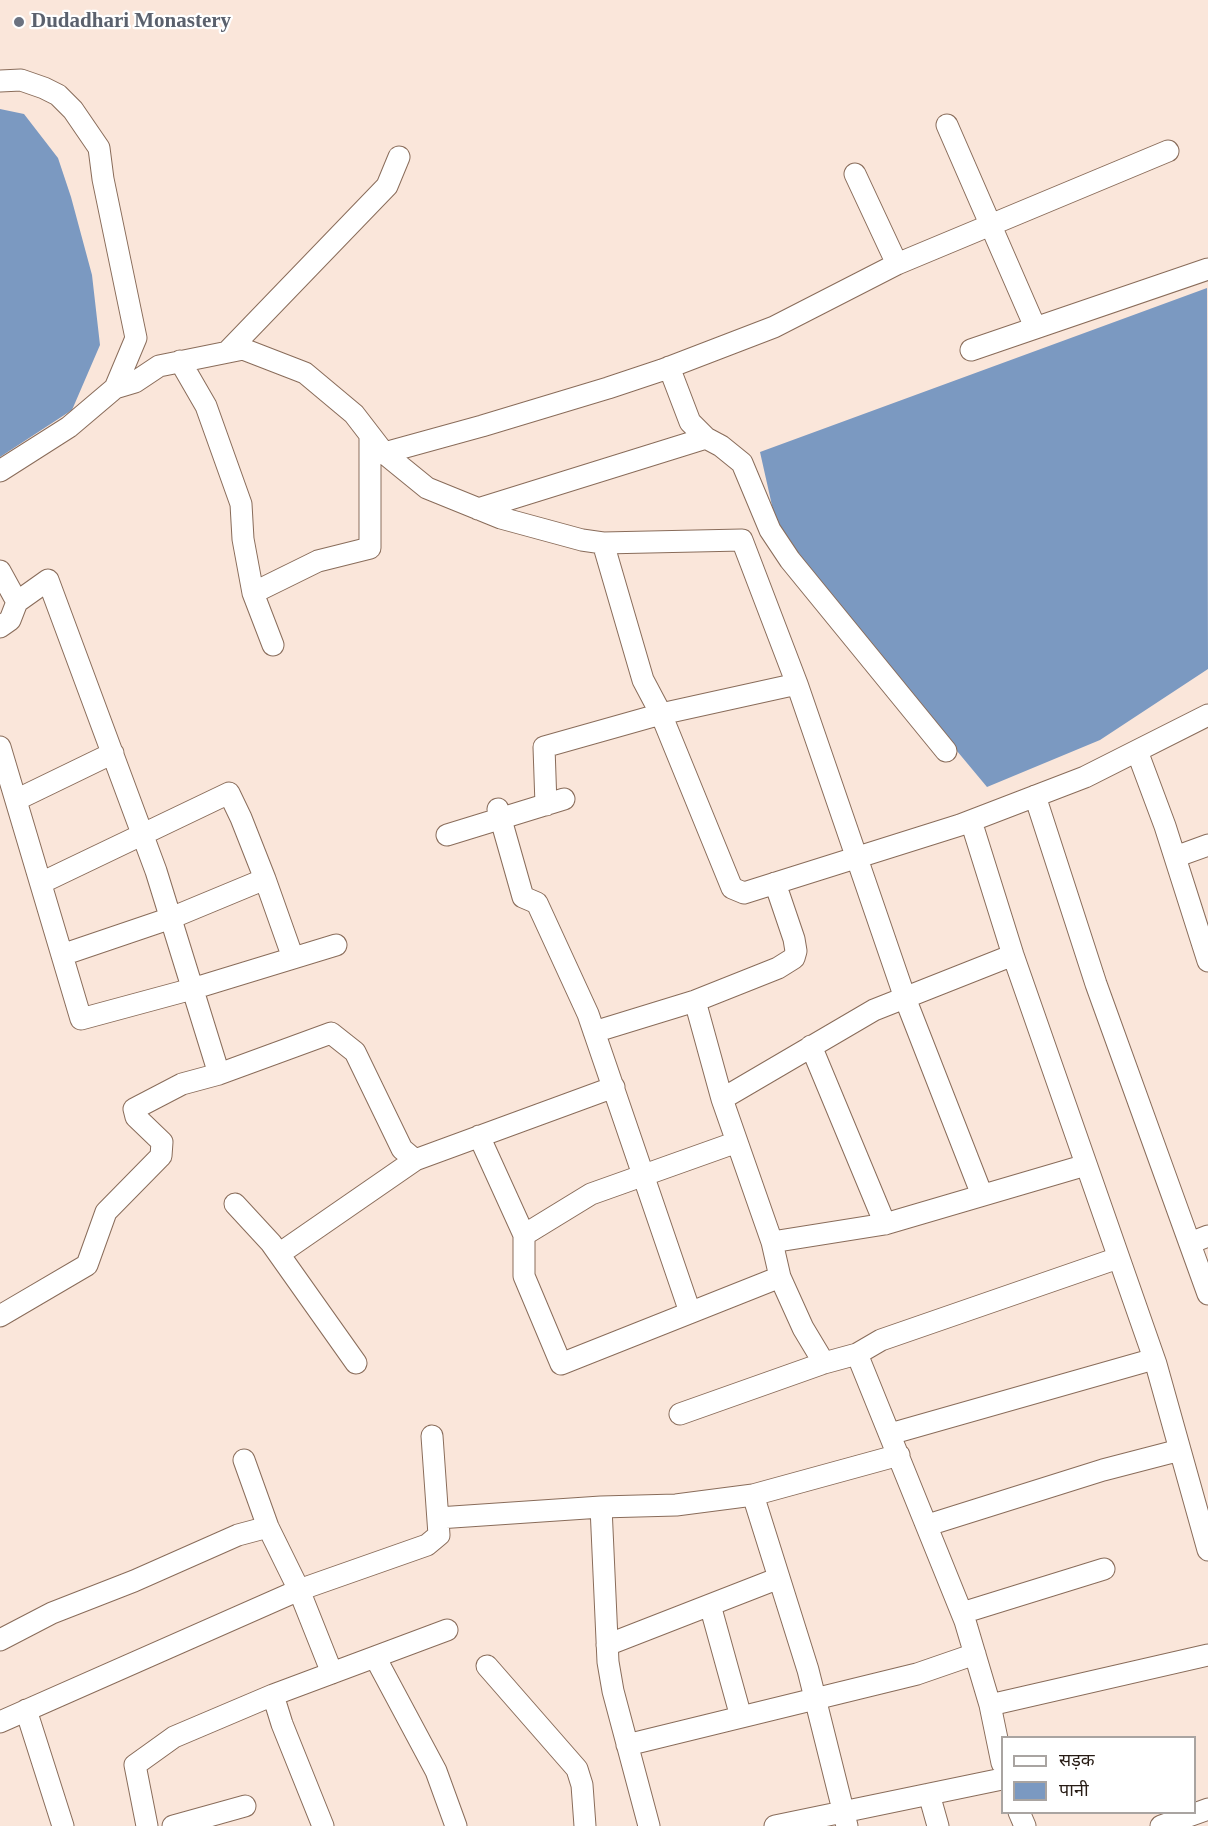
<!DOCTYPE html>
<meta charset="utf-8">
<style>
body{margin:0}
#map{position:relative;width:1208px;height:1826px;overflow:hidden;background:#fae6da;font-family:Georgia,"Noto Sans Devanagari",serif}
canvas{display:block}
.legend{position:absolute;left:1001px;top:1736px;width:195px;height:78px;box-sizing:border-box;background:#fff;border:2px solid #a9a4a1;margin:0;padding:8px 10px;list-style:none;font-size:18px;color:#281c15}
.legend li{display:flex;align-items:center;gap:12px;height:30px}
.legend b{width:30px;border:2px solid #a9a4a1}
</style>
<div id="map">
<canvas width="1208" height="1826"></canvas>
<ul class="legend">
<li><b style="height:8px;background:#fff"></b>सड़क</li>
<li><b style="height:16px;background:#7b99c1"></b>पानी</li>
</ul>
</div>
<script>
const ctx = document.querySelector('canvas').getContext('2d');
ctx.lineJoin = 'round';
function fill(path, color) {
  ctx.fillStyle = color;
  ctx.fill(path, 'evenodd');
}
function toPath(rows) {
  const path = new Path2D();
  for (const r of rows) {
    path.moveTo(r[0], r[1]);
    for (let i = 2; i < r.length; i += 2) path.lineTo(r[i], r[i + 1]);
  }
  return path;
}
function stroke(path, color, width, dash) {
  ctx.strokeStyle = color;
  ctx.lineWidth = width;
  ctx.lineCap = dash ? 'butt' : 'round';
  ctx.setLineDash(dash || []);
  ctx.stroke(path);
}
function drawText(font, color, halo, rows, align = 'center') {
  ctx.font = font + ' Georgia,serif';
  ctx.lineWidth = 4.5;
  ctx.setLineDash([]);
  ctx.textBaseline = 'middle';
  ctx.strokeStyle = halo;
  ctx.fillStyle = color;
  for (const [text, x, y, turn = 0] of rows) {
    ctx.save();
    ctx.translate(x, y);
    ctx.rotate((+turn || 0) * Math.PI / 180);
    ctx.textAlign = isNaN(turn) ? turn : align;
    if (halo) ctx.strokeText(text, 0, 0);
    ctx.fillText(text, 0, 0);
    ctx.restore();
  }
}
fill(toPath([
 [0,109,24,114,58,158,71,197,92,275,100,345,72,410,0,457],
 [1207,288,1208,669,1100,740,987,787,827,595,775,519,760,452]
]), '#7b99c1');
const minor = toPath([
 [0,81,21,80,44,88,58,95,73,110,99,148,103,179,136,338,115,388,69,427,0,471],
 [947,125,1035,327],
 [855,174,897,264],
 [971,350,1208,269],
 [227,352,387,186,399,157],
 [180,361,206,406,241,504,243,539,253,593,273,645],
 [669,367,690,422,706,438,721,446,742,463,770,530,790,560,946,751],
 [115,388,135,382,159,366,243,349,305,373,354,414,384,453,427,488,501,518,582,540,603,543,742,540,797,684,905,998,982,1195],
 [384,453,482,426,608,388,662,370,774,327,897,264,1168,151],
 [478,509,706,438],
 [603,543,643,680,661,714,732,888,744,893,960,825,1085,777,1208,715],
 [0,571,17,602],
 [253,593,318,561,370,548,370,436],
 [0,627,10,620,17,602,48,580,156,871,219,1074],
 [0,747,81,1019,192,989,336,945],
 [1137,751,1165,826,1208,961],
 [1035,796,1096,984,1208,1294],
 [16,800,113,753],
 [546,805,544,747,661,714,797,684],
 [498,809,523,897,537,903,588,1014,690,1312],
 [971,821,1013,955,1156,1364,1208,1550],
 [447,835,564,799],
 [1175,857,1208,845],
 [41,883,229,793,241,818,265,879,293,958],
 [62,955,171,918,265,879],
 [695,1001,722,1099,772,1242,780,1277,803,1328,824,1363],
 [594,1032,695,1001,778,968,794,958,796,951,794,939,775,883],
 [811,1046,885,1224],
 [722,1099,874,1010,1013,955],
 [479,1136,524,1235,524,1276,561,1364,780,1277],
 [235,1204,271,1243,356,1363],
 [524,1235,591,1194,737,1142],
 [772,1242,885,1224,1086,1165],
 [1190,1243,1208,1236],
 [279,1254,415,1160],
 [0,1316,87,1265,106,1212,161,1156,162,1142,136,1117,134,1109,182,1084,219,1074,331,1033,355,1052,402,1149,415,1160,614,1087],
 [857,1354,965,1621,990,1705,1002,1763],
 [680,1414,824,1363,857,1354,881,1340,1118,1258],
 [890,1434,1154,1359],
 [244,1460,268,1527,299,1590,332,1673],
 [601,1507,608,1662,613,1691,649,1826],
 [438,1518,601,1507,676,1505,753,1495],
 [928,1525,1103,1470,1180,1450],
 [710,1605,741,1717],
 [962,1613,1104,1569],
 [0,1640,52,1613,134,1581,238,1535,268,1527],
 [607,1645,779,1578],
 [375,1657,436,1771,456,1826],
 [487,1666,577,1769,582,1785,585,1826],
 [273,1695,282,1724,323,1826],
 [990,1705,1208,1655],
 [26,1710,63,1826],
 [0,1722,299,1590,427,1545,439,1535,432,1436],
 [627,1745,917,1674,975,1654],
 [929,1794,938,1826],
 [1019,1812,1025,1826],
 [147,1826,135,1765,174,1737,273,1695,447,1630],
 [173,1826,245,1806],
 [775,1826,1002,1779],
 [847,1826,808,1670,753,1495,899,1455],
 [1161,1826,1208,1809]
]);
stroke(minor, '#896c5a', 23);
stroke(minor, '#fff', 21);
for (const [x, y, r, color] of [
 [19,22,6,"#6b7280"]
]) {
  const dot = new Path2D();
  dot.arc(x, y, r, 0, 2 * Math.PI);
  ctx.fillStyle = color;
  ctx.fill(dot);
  stroke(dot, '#fff', 2);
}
drawText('bold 21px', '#5b616d', '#fff', [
 ["Dudadhari Monastery",31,22]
], 'left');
</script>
